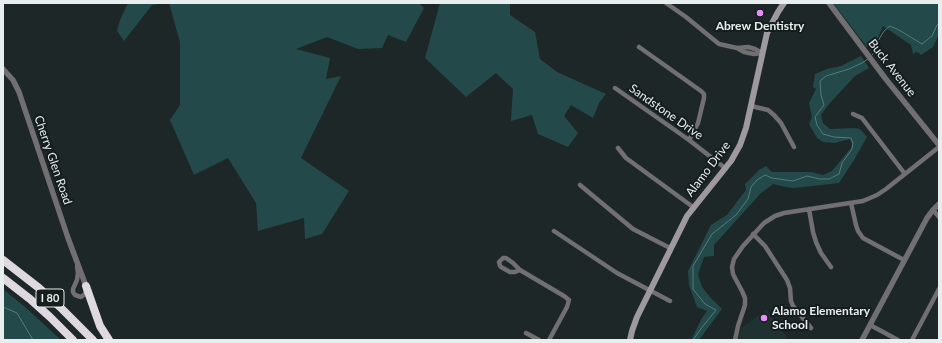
<!DOCTYPE html>
<style>
body{margin:0}
#map{position:relative;width:942px;height:343px;overflow:hidden;background:#1e2727;font-family:Lato,sans-serif}
canvas{display:block}
.frame{position:absolute;inset:0;border:4px solid #e8eeee;pointer-events:none}
</style>
<div id="map">
<canvas width="942" height="343"></canvas>
<div class="frame"></div>
</div>
<script>
const ctx = document.querySelector('canvas').getContext('2d');
ctx.lineJoin = 'round';
function fill(path, color) {
  ctx.fillStyle = color;
  ctx.fill(path, 'evenodd');
}
function toPath(rows) {
  const path = new Path2D();
  for (const r of rows) {
    path.moveTo(r[0], r[1]);
    for (let i = 2; i < r.length; i += 2) path.lineTo(r[i], r[i + 1]);
  }
  return path;
}
function stroke(path, color, width, dash) {
  ctx.strokeStyle = color;
  ctx.lineWidth = width;
  ctx.lineCap = dash ? 'butt' : 'round';
  ctx.setLineDash(dash || []);
  ctx.stroke(path);
}
function drawText(font, color, halo, rows, align = 'center') {
  ctx.font = font + ' Lato,sans-serif';
  ctx.lineWidth = 4;
  ctx.setLineDash([]);
  ctx.textBaseline = 'middle';
  ctx.strokeStyle = halo;
  ctx.fillStyle = color;
  for (const [text, x, y, turn = 0] of rows) {
    ctx.save();
    ctx.translate(x, y);
    ctx.rotate((+turn || 0) * Math.PI / 180);
    ctx.textAlign = isNaN(turn) ? turn : align;
    if (halo) ctx.strokeText(text, 0, 0);
    ctx.fillText(text, 0, 0);
    ctx.restore();
  }
}
fill(toPath([
 [766,310,789,340,738,340,741,327,743,327]
]), '#203131');
fill(toPath([
 [128,3,165,3,152,5,124,41,117,31,120,20],
 [169,3,419,3,424,8,406,42,388,35,382,48,358,49,327,37,296,49,330,58,326,79,341,76,301,158,349,191,322,234,305,239,304,218,258,231,256,203,228,158,194,175,170,120,180,105,180,42],
 [440,3,510,3,510,15,535,32,540,59,557,72,606,94,599,103,593,118,571,105,564,116,578,133,568,147,538,134,532,115,511,121,513,89,496,73,466,97,425,58],
 [833,3,939,3,939,34,933,47,921,55,919,53,916,52,913,54,911,45,883,26,875,44,872,46,867,47],
 [861,56,869,68,855,76,829,104,821,115,823,123,830,129,855,128,860,129,867,137,854,160,839,183,794,188,786,187,773,184,761,193,714,245,714,256,704,257,698,274,702,287,710,297,722,309,699,340,691,340,702,318,707,311,697,307,689,285,688,271,711,225,727,215,746,190,745,184,759,170,766,166,772,172,811,172,823,175,832,171,851,148,852,144,850,139,834,143,823,142,817,138,809,124,812,117,809,103,816,89,813,87,815,74,827,69,841,66],
 [3,289,25,307,61,340,3,340]
]), '#24494a');
stroke(toPath([
 [872,55,875,52,878,41,884,31,890,26,899,30,922,44,932,36,937,25,939,23],
 [3,307,17,313,33,340],
 [693,340,703,326,716,310,705,304,693,289,693,266,712,234,736,215,748,199,751,187,757,180,765,175,772,178,793,181,807,176,820,179,829,179,839,174,842,163,852,149,853,143,851,138,834,137,823,134,817,125,815,117,824,105,821,95,820,81,826,76,849,69,862,63,868,59]
]), '#557b7c', 1);
stroke(toPath([
 [666,3,686,17,719,44,737,48,748,47,755,49,762,53],
 [639,47,701,91,704,94,704,98,698,123,689,140],
 [737,48,744,52,754,54,762,53],
 [615,88,689,140,725,168],
 [751,106,768,110,774,115,781,123,794,147],
 [853,114,862,118,905,174],
 [618,148,626,158,693,207],
 [580,185,633,229,670,248],
 [851,203,856,225,858,231,863,238,904,260],
 [809,209,813,232,816,242,821,253,831,267],
 [933,210,939,217],
 [554,231,617,273,670,301],
 [753,234,765,246,787,280,790,288,791,301,793,306,811,328],
 [77,267,78,273,77,280,73,289,73,292,75,295,81,297,85,294,86,288],
 [520,270,515,272,510,272,501,267,500,266,499,262,503,258,506,258,513,263,520,270,564,296,569,300,567,307,549,340],
 [870,325,898,340],
 [526,333,539,340],
 [735,340,738,326,745,305,745,298,742,291,735,278,733,274,732,267,734,259,743,246,764,223,775,216,784,213,863,201,877,195,886,189,939,147],
 [912,340,939,289]
]), '#726f72', 4.5);
stroke(toPath([
 [829,3,885,78,939,145],
 [3,69,13,80,19,92,68,238,86,286],
 [862,340,927,218,933,210,939,204]
]), '#726f72', 5.5);
stroke(toPath([
 [630,340,632,331,637,317,687,216,731,161,740,145,746,128,767,33,778,12,784,3]
]), '#9d999e', 6);
stroke(toPath([
 [3,260,39,288,60,307,93,340],
 [3,278,30,299,50,317,73,340],
 [86,286,100,326,109,340]
]), '#ded8e0', 8);
for (const [x, y, r, color] of [
 [760,13,4,"#ea8dfd"],
 [764,318,4,"#ea8dfd"]
]) {
  const dot = new Path2D();
  dot.arc(x, y, r, 0, 2 * Math.PI);
  ctx.fillStyle = color;
  ctx.fill(dot);
  stroke(dot, '#151d1d', 1.5);
}
for (const [x, y, w] of [
 [50,298,28]
]) {
  const box = new Path2D();
  box.roundRect(x - w / 2, y - 9, w, 18, 3);
  ctx.fillStyle = '#151d1d';
  ctx.fill(box);
  stroke(box, '#e8eeee', 1);
}
drawText('bold 11px', '#e8eeee', null, [
 ["I 80",50,298]
]);
drawText('bold 12px', '#e8eeee', '#151d1d', [
 ["Abrew Dentistry",760,26],
 ["Alamo Elementary",772,311,"left"],
 ["School",772,325,"left"]
]);
drawText('12px', '#e8eeee', '#151d1d', [
 ["Buck Avenue",892,68,52],
 ["Sandstone Drive",666,112,35],
 ["Cherry Glen Road",53,160,71],
 ["Alamo Drive",708,169,-53]
]);
</script>
